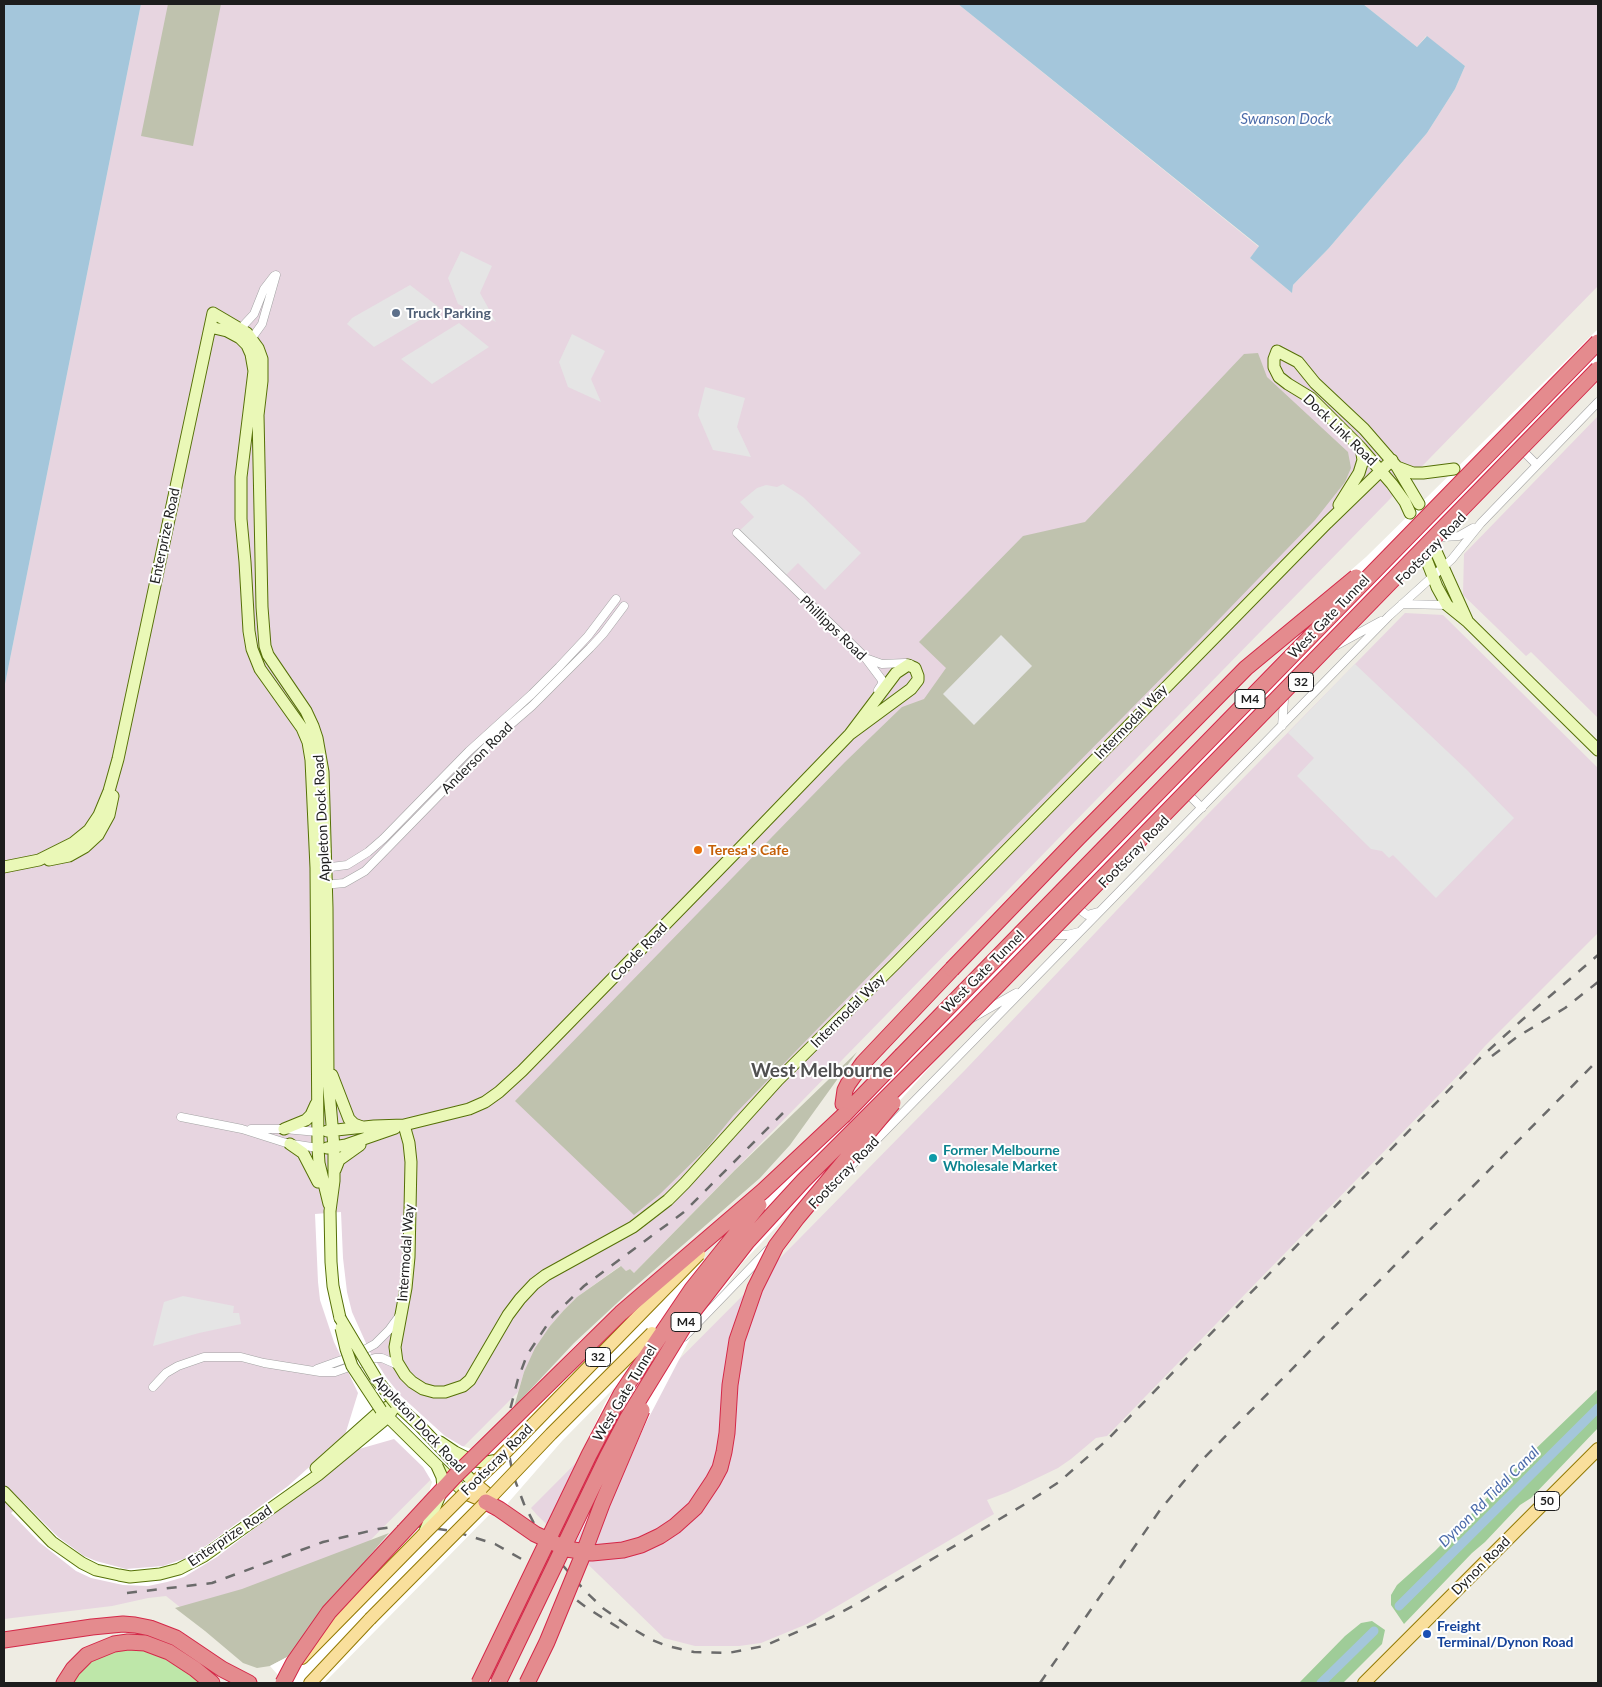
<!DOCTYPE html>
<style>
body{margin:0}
#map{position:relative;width:1602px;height:1687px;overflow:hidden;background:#eeece3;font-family:Lato,sans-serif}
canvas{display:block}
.frame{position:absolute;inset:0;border:5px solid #1d1d1d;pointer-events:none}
</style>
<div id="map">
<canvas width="1602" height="1687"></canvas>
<div class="frame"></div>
</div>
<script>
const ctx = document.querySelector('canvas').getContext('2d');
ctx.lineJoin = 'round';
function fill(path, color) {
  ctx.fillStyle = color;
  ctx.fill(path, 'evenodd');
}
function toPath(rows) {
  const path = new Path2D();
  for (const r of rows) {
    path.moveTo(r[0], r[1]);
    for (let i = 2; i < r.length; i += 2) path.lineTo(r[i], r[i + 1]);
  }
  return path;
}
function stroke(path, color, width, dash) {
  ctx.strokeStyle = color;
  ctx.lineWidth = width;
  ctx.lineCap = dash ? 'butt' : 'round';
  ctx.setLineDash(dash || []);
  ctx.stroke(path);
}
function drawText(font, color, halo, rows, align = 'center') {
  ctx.font = font + ' Lato,sans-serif';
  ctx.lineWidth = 4;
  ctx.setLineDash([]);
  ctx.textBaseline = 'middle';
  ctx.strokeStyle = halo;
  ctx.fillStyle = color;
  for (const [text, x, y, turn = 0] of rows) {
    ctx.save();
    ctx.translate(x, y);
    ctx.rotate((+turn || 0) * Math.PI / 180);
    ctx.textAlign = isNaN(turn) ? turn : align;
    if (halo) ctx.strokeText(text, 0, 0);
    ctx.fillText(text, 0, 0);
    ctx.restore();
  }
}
fill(toPath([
 [141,4,958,4,1259,247,1250,258,1292,293,1293,285,1329,248,1427,133,1455,89,1465,66,1426,36,1417,47,1363,4,1598,4,1598,286,634,1273,630,1269,626,1271,620,1266,577,1297,564,1310,550,1326,524,1372,518,1392,249,1662,166,1596,148,1598,112,1606,4,1619,4,689],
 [1598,416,1598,718,1531,652,1526,656,1463,595,1464,554],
 [1405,613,1443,615,1598,768,1598,933,1485,1046,1471,1062,1107,1436,1096,1438,1071,1459,1058,1468,1008,1492,987,1500,994,1514,807,1624,761,1643,739,1646,695,1646,664,1638,537,1515,531,1508,800,1238,966,1069,1208,814]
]), '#e7d5e0');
fill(toPath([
 [168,4,221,4,193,146,141,136],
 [1258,353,1267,377,1348,452,1351,468,1345,482,1315,520,1198,641,921,922,733,1116,707,1148,659,1195,634,1215,515,1101,845,762,902,707,924,699,946,668,919,642,1023,536,1085,522,1244,354],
 [857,1052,790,1145,760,1178,630,1291,574,1343,514,1407,524,1372,535,1348,550,1326,564,1310,577,1297,621,1266,626,1271,630,1269,634,1273,735,1170],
 [389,1533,312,1623,291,1655,270,1666,257,1668,243,1663,205,1631,175,1608,242,1589]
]), '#bfc2ae');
fill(toPath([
 [125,1648,144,1650,157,1655,188,1672,200,1683,71,1683,74,1678,96,1657]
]), '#bee7a9');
fill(toPath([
 [1598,1389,1598,1428,1531,1498,1520,1505,1485,1542,1472,1553,1404,1624,1391,1605,1391,1595,1397,1585,1435,1551,1525,1459],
 [1372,1621,1385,1630,1382,1644,1343,1683,1299,1683,1345,1636,1361,1623]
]), '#9fcc98');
fill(toPath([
 [461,251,492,266,480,293,496,322,458,304,448,278],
 [410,285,440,308,374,347,347,324,352,318],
 [459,323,489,347,432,384,401,359],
 [572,334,605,351,591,379,601,402,568,387,559,362],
 [705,387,745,398,737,427,751,457,713,450,698,415],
 [783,484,803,497,861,553,825,590,798,563,783,578,737,533,754,517,740,502,757,488,766,485,777,487],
 [1001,635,1032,666,974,725,943,694],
 [1355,664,1467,770,1514,818,1436,898,1393,855,1389,858,1382,851,1371,849,1297,776,1314,758,1288,733],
 [183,1296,234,1306,233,1313,239,1313,241,1324,199,1333,153,1346,164,1302]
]), '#e5e5e5');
fill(toPath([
 [4,4,141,4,4,689],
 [958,4,1363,4,1417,47,1427,36,1465,66,1455,89,1427,133,1329,248,1293,285,1292,293,1250,258,1259,246]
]), '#a4c6db');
fill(toPath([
 [1598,329,1598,379,990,1000,895,1106,807,1216,778,1259,762,1264,815,1186,743,1262,694,1331,646,1423,601,1524,588,1518,504,1683,471,1683,538,1544,522,1535,496,1515,489,1515,324,1683,285,1683,270,1666,291,1655,312,1623,333,1598,425,1505,432,1482,423,1467,394,1439,359,1449,217,1557,184,1577,167,1582,148,1586,123,1585,91,1578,76,1571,39,1542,11,1513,23,1502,58,1537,84,1556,96,1561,126,1569,163,1566,186,1558,207,1545,288,1486,345,1435,358,1393,334,1342,320,1300,318,1282,315,1214,341,1212,343,1258,347,1292,352,1312,370,1352,386,1377,401,1396,445,1436,462,1446,472,1449,537,1386,576,1344,633,1296,699,1254,707,1262,740,1221,697,1250,690,1244,729,1212,819,1129,1100,841,1315,619,1241,666,1366,557],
 [615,1387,605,1403,544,1532,509,1508,508,1503,562,1441]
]), '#fff');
stroke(toPath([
 [1399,1606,1598,1408],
 [1321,1683,1374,1631]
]), '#a4c6db', 9);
const street = toPath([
 [241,328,254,314,264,289,274,276],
 [252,338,262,324,276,275],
 [1525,453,1537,465],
 [737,533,864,656,882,680,882,684,878,690],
 [1443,537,1459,536,1473,528],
 [1402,604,1447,605],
 [1337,645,1381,621],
 [868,659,882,664,905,663,910,664],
 [1282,726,1284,700],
 [1190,796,1202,808],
 [323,868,347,865,368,852,383,839,469,751,532,694,559,667,588,636,616,599],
 [324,885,344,883,365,871,495,738,532,706,590,648,603,634,624,606],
 [1079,909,1087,915,1098,912],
 [1053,935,1067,935,1079,932],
 [972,1018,1016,993],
 [181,1117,242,1129,286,1143,318,1148],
 [251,1129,284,1129,318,1132],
 [839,1178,1389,616,1452,559,1481,523,1598,402],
 [684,1337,768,1250],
 [317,1369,353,1356,375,1344,389,1330,400,1315],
 [153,1387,166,1373,178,1366,204,1357,241,1357,264,1363,320,1372,335,1372,375,1358,382,1358,398,1365]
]);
const secondary = toPath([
 [210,327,227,331,240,338,247,345,251,354,254,371,241,477,241,519,245,562,249,631,252,649,260,669,302,728,308,742,311,760,316,868,318,1148,319,1163,329,1204],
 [1397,467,1413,473,1423,473,1454,469],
 [1339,505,1359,473,1363,460,1361,448],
 [1410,513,1405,502,1392,484,1360,447,1311,398,1288,384,1279,377,1274,367,1274,359,1277,351,1298,362,1315,383,1364,429,1397,467,1419,504],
 [1434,547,1467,620],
 [1425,556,1437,587,1447,605,1468,622,1598,750],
 [49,860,69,856,85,847,98,835,109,815,113,796],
 [4,867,39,860,73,843,89,830,99,815,109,791,118,759,213,313,247,333,258,348,262,359,262,381,258,415,262,607,265,646,268,655,306,711,313,726,317,738,323,772,327,908,328,1080,334,1147,334,1181,330,1211,331,1262,333,1286,340,1318],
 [332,1075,349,1119,354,1124,362,1127],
 [404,1125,409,1143,411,1162,409,1257,406,1288,395,1347,397,1362,405,1375,412,1382,423,1389,434,1392,445,1392,463,1386,470,1380,508,1315,520,1299,534,1284,546,1275,633,1227,668,1200,685,1183,778,1080,896,963,1327,523,1392,460],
 [284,1129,306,1120,311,1115,316,1104],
 [327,1131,374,1126,404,1125,469,1109,485,1102,499,1092,522,1071,741,847,850,734,896,673,908,665,915,668,918,676,918,680,911,689,850,734],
 [290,1144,303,1153,318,1182],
 [327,1148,346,1145,395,1128],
 [335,1170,339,1160,360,1145],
 [396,1404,420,1426,474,1483],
 [384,1413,465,1493],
 [440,1442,455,1452,473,1461,487,1462,498,1460],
 [316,1468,381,1410,390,1406],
 [4,1492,52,1542,82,1563,96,1570,119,1575,130,1577,160,1574,179,1569,204,1556,318,1475,388,1417,396,1404]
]);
const primary = toPath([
 [474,1483,491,1497,486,1502,465,1493,474,1483,498,1460],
 [302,1658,423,1535],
 [310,1683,370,1619],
 [1364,1683,1598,1449]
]);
const highway = toPath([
 [843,1104,845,1090,848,1084,863,1063,952,969],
 [844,1115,901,1056],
 [4,1640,92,1627,123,1624,135,1625,150,1628,176,1638,222,1669,249,1683],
 [64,1683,73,1669,87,1655,114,1644,128,1642,145,1643,169,1652,195,1669,212,1683]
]);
stroke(street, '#a4a4a4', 9);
stroke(secondary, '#557007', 13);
stroke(primary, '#927903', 14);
stroke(highway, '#d42848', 17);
stroke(street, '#fff', 8);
stroke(secondary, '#eaf8b7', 11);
stroke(primary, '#f9df9c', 12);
stroke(highway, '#e48b8e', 15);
stroke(toPath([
 [1492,1056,1517,1037,1565,1008,1598,982],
 [783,1113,684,1212,584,1286,553,1316,527,1355,518,1379,510,1410,508,1449,513,1475,524,1504,539,1533,552,1553,585,1591,604,1609,628,1626,652,1640,667,1646,694,1652,728,1653,764,1646,832,1617,855,1605,1025,1504,1059,1482,1107,1440,1479,1059,1522,1020,1598,955],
 [127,1593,212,1583,323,1542,378,1529,409,1525,453,1531,495,1544,525,1561,587,1608,619,1628],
 [1040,1683,1160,1510,1200,1462,1598,1060]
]), '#6b6b6b', 2.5, [10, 10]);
const secondaryBridge = toPath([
 [340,1318,377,1380,396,1404],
 [341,1328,346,1349,352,1366,381,1410],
 [425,1531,443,1488,442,1477,437,1466]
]);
const primaryBridge = toPath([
 [498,1460,699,1254],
 [491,1497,551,1434,652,1333],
 [423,1535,465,1493],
 [370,1619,486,1502]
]);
const highwayBridge = toPath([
 [952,969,1078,838,1246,668,1356,577],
 [901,1056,1598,342],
 [486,1502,499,1509,535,1534,567,1549,592,1553,623,1550,641,1545,660,1536,675,1526,695,1508,713,1481,720,1468,724,1452,727,1433,730,1385,737,1340,755,1288,776,1246,797,1218,893,1103],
 [283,1683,294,1662,329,1612,455,1476,621,1313,763,1191,844,1115],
 [479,1683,589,1455,621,1394,692,1289,759,1205],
 [498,1683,607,1457,627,1419,692,1313,747,1242,803,1181,962,1022,1598,369],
 [527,1683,547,1642,584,1552,602,1504,642,1410]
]);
stroke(secondaryBridge, '#557007', 13, []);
stroke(primaryBridge, '#927903', 14, []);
stroke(highwayBridge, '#d42848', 17, []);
stroke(secondaryBridge, '#eaf8b7', 11);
stroke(primaryBridge, '#f9df9c', 12);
stroke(highwayBridge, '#e48b8e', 15);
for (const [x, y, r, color] of [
 [396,313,5,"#5c6f8a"],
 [698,850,5,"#e8710a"],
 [933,1158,5,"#0f9aa8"],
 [1427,1634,5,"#1a4fb4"]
]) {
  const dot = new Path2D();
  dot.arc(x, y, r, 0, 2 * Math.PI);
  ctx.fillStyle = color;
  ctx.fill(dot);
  stroke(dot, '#fff', 2);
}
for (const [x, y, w] of [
 [1301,682,25],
 [1250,699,30],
 [686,1322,30],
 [598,1357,25],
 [1547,1501,25]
]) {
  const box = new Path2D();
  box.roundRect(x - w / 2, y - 9.5, w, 19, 4);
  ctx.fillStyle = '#fff';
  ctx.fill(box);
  stroke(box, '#1d1d1d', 1);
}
drawText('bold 12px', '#1d1d1d', null, [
 ["32",1301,682],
 ["M4",1250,699],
 ["M4",686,1322],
 ["32",598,1357],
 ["50",1547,1501]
]);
drawText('bold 14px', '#4e5e75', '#fff', [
 ["Truck Parking",406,313]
], 'left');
drawText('14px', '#1d1d1d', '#fff', [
 ["Dock Link Road",1340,430,44],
 ["Enterprize Road",165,536,-78],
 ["Footscray Road",1431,549,-46],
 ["West Gate Tunnel",1329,617,-46],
 ["Phillipps Road",833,628,44],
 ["Intermodal Way",1131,722,-46],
 ["Anderson Road",477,758,-45],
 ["Appleton Dock Road",322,818,-93],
 ["Footscray Road",1134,852,-46],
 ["Coode Road",639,952,-46],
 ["West Gate Tunnel",983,972,-45],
 ["Intermodal Way",848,1011,-45],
 ["Footscray Road",844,1173,-46],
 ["Intermodal Way",406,1253,-86],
 ["West Gate Tunnel",625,1393,-59],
 ["Appleton Dock Road",419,1424,47],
 ["Footscray Road",497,1460,-45],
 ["Enterprize Road",230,1536,-34],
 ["Dynon Road",1481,1566,-45]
]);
drawText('bold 14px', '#c56008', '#fff', [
 ["Teresa's Cafe",708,850]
], 'left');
drawText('bold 14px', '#0d838f', '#fff', [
 ["Former Melbourne",943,1150],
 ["Wholesale Market",943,1166]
], 'left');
drawText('bold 14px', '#164399', '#fff', [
 ["Freight",1437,1626],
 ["Terminal/Dynon Road",1437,1642]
], 'left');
drawText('italic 15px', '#4c6caa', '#fff', [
 ["Swanson Dock",1286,119],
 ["Dynon Rd Tidal Canal",1489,1497,-45]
]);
drawText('bold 19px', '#505050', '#fff', [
 ["West Melbourne",822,1071]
]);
</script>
